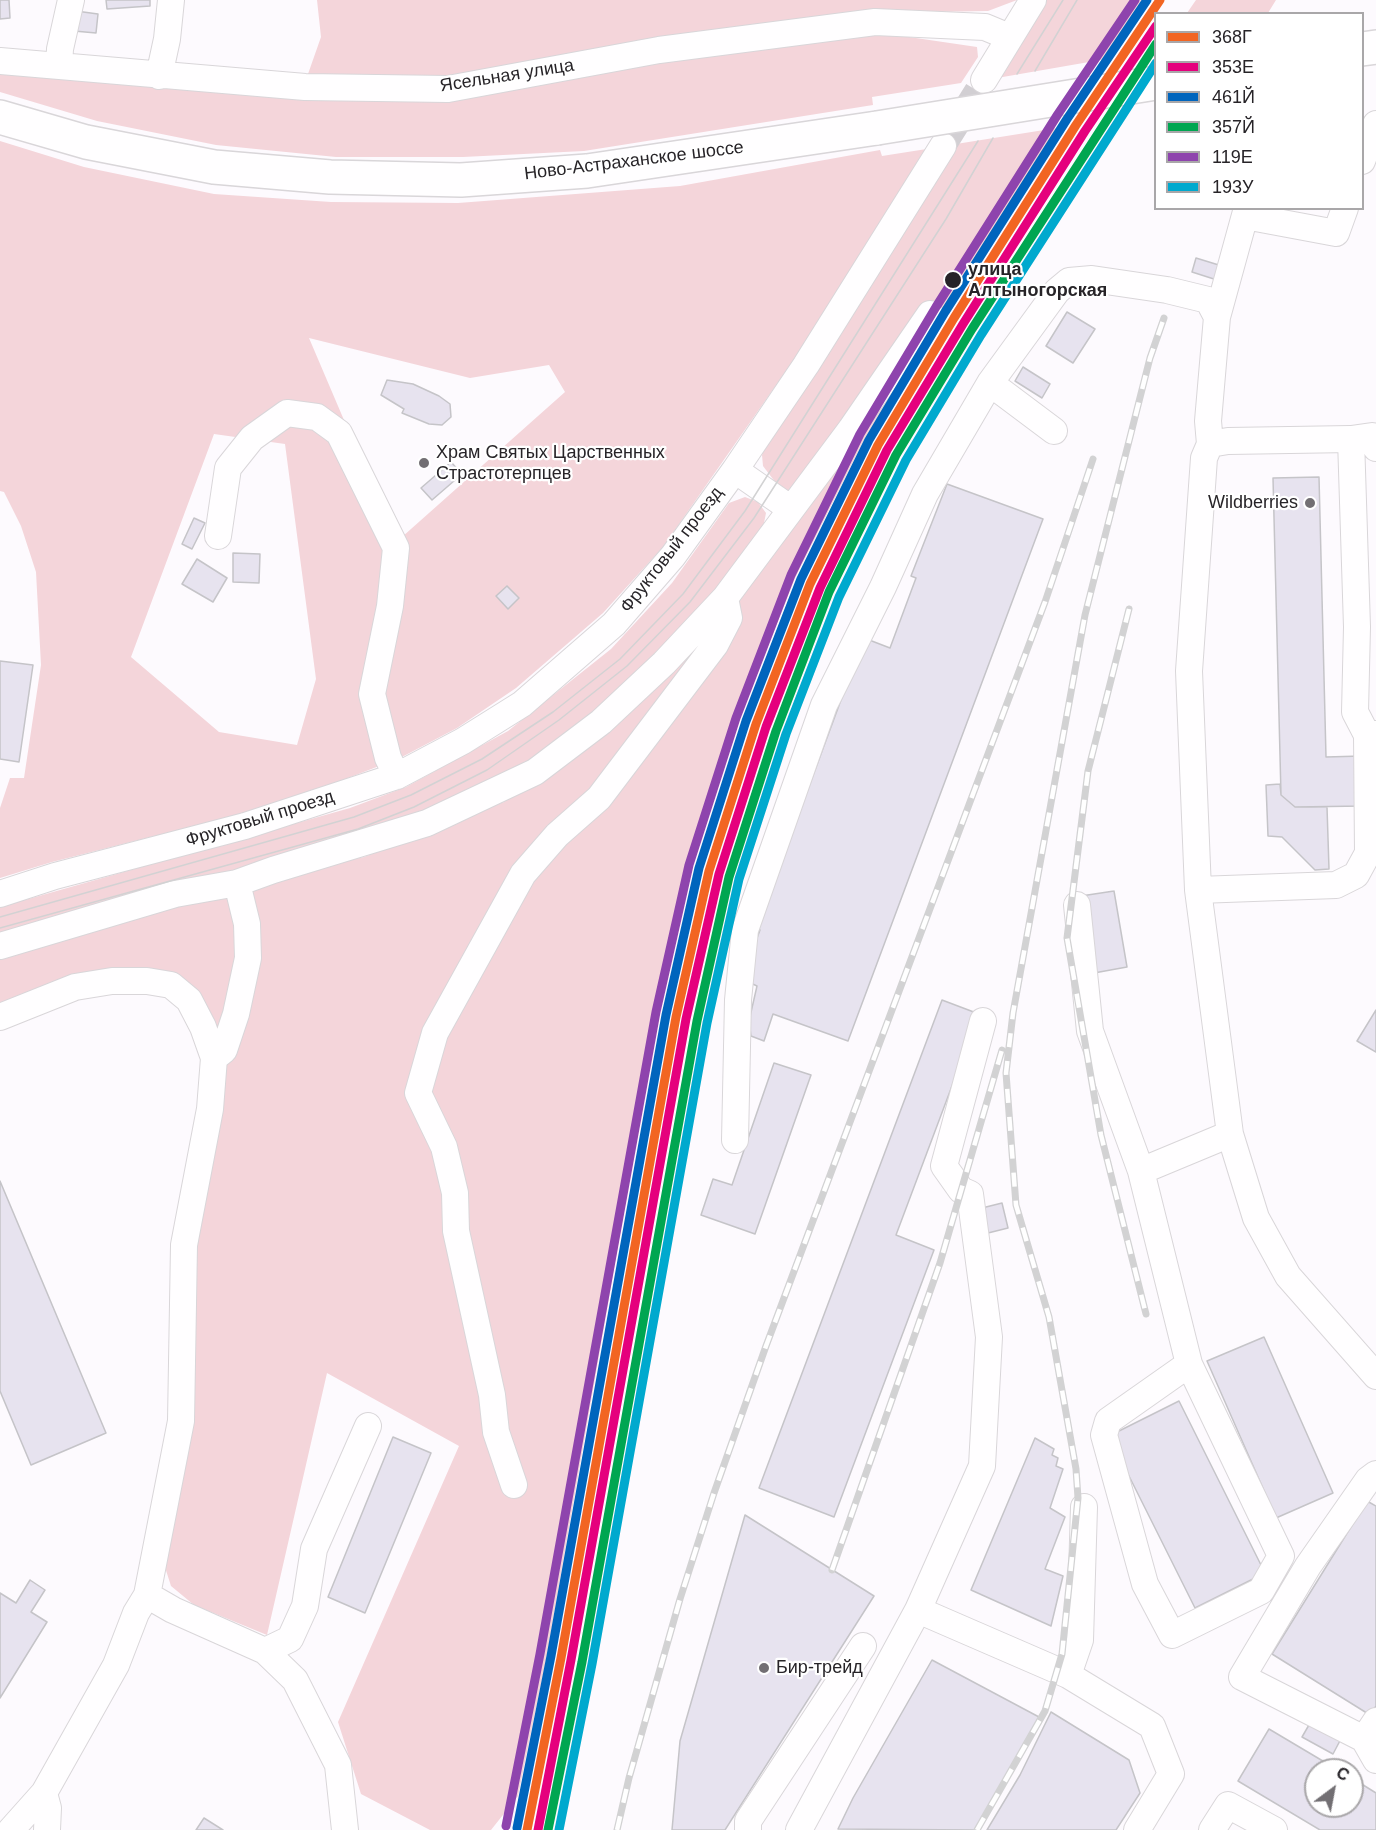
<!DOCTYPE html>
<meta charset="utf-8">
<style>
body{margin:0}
#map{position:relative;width:1376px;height:1830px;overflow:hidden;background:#fdfafe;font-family:Arial,sans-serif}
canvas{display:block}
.legend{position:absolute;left:1154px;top:12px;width:210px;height:198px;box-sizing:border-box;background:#fff;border:2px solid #a9a7a9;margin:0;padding:8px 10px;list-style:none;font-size:18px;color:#272428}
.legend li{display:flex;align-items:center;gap:12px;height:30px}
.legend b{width:30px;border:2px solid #a9a7a9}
.north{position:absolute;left:1304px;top:1758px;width:60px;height:60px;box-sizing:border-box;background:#fff;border:2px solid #a9a7a9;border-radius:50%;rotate:32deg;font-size:16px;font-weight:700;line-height:24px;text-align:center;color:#272428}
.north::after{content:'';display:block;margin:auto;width:21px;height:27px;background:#726f73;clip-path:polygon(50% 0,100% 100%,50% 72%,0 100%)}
</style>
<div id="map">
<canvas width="1376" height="1830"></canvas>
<ul class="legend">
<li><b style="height:8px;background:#f26522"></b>368Г</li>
<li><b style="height:8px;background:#e5007d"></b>353Е</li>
<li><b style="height:8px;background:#0065bd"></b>461Й</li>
<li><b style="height:8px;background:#00a651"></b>357Й</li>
<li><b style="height:8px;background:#8e44ad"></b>119Е</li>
<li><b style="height:8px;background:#00a9ce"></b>193У</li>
</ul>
<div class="north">С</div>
</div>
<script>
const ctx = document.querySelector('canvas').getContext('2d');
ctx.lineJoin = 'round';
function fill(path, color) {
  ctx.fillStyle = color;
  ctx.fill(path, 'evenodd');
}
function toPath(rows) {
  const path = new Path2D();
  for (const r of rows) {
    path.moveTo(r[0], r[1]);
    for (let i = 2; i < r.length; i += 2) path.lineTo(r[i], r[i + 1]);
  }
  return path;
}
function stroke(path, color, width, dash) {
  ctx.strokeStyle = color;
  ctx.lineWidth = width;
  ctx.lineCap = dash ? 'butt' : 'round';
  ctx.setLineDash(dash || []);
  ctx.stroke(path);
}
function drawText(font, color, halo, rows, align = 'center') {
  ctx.font = font + ' Arial,sans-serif';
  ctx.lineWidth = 4.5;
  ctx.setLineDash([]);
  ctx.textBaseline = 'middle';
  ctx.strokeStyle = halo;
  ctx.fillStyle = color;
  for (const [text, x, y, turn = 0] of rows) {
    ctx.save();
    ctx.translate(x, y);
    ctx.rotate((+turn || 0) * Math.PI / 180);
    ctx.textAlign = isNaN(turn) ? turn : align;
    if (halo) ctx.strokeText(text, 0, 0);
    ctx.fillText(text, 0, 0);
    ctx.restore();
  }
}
fill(toPath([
 [317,0,1017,0,988,11,867,13,657,39,444,76,308,74,321,37],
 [1047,0,1150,0,1112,58,997,78],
 [1196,0,1276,0,1268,13,1187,13],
 [875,32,977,47,978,57,961,83,872,97,873,105,584,151,463,157,336,157,216,145,97,121,0,92,0,68,303,95,661,60],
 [1063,127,865,438,795,578,738,722,690,869,658,1015,547,1655,518,1796,491,1830,430,1830,361,1794,338,1722,459,1446,327,1373,267,1635,194,1605,171,1586,163,1561,194,1243,222,1111,227,1064,214,1025,174,973,144,968,106,970,0,1006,0,953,281,875,364,857,504,802,544,776,765,563,782,491,763,466,762,455,765,446,956,144],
 [0,141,84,167,214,194,331,202,458,203,680,186,880,150,882,156,933,148,795,358,663,547,603,613,516,688,457,728,400,758,322,788,237,815,52,862,0,878,0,808,10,778,24,778,41,665,36,572,21,526,4,492,0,491],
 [309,338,470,378,549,365,565,392,402,537,393,535],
 [214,434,285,444,316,679,297,745,219,732,131,657],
 [745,497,758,502,766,513,764,523,748,551,707,602,595,716,528,763,422,814,357,839,0,937,0,907,350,808,406,787,508,731,611,649,672,583,729,503]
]), '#f4d5da');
const building = toPath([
 [0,0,9,0,10,18,0,19,0,0],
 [106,0,150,0,150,6,107,9,106,0],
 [76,11,98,14,96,33,74,31,76,11],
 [1196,258,1222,266,1217,280,1192,272,1196,258],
 [1067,312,1095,329,1073,363,1046,346,1067,312],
 [1023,367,1050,384,1042,398,1015,381,1023,367],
 [387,380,413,384,439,396,450,404,451,417,442,425,429,424,402,413,404,409,381,395,387,380],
 [451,462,462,474,432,500,421,488,451,462],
 [1319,477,1326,757,1362,756,1363,806,1295,807,1281,795,1273,478,1319,477],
 [947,484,1043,519,848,1041,773,1014,764,1041,751,1036,749,1021,757,986,742,979,760,930,756,929,864,638,890,648,916,578,911,576,947,484],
 [194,518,205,523,192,549,182,544,194,518],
 [233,553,260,554,259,583,233,582,233,553],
 [197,559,227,578,213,602,182,584,197,559],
 [507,586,519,598,508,609,496,596,507,586],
 [0,661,33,665,19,762,0,759,0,661],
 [1280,784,1281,795,1295,807,1327,807,1329,869,1315,870,1282,837,1268,836,1266,785,1280,784],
 [1114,891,1127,967,1094,973,1081,896,1114,891],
 [942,1000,979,1014,896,1235,934,1250,834,1517,759,1488,942,1000],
 [1376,1010,1376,1052,1357,1041,1376,1010],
 [774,1063,811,1075,755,1234,701,1215,713,1179,732,1185,774,1063],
 [0,1181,106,1433,31,1465,0,1391,0,1181],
 [1002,1203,1008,1228,988,1233,982,1208,1002,1203],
 [1264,1337,1333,1493,1276,1518,1207,1361,1264,1337],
 [1179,1401,1265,1573,1195,1608,1109,1436,1179,1401],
 [393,1437,431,1453,365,1613,328,1597,393,1437],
 [1035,1438,1054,1449,1052,1455,1058,1458,1056,1466,1063,1469,1050,1508,1065,1517,1045,1569,1063,1576,1051,1626,971,1590,1035,1438],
 [1367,1501,1376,1506,1376,1706,1370,1715,1272,1654,1367,1501],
 [745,1515,874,1596,725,1830,672,1830,680,1741,745,1515],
 [30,1580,45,1590,31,1612,47,1622,0,1698,0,1593,16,1603,30,1580],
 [932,1660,1039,1717,975,1830,838,1829,853,1798,932,1660],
 [1051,1712,1129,1760,1140,1793,1116,1830,987,1830,1020,1775,1051,1712],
 [1313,1718,1343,1735,1333,1754,1302,1737,1313,1718],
 [1269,1729,1338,1770,1316,1770,1316,1806,1352,1806,1352,1778,1376,1793,1376,1830,1320,1830,1238,1781,1269,1729],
 [204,1818,223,1830,196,1830,204,1818]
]);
fill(building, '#e7e3ef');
stroke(building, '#c5c4c8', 1.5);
stroke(toPath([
 [943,146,984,80]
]), '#d2cfd3', 26, [26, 13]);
const minor = toPath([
 [0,61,305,87,448,89,659,50,875,22,985,27,1009,37],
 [59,66,60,49,71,0],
 [159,76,167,39,171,0],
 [984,80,1033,0],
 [1362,161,1376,124],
 [1245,216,1336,233,1345,208],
 [1217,317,1247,208],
 [990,383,1054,431],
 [1351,439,1228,441,1210,444,1204,458,1189,671,1198,890,1230,1134,1256,1218,1288,1276,1376,1376],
 [1376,448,1372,436,1351,439,1357,627,1355,712,1367,735,1376,734],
 [735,470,791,509],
 [218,536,228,468,252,438,287,413,317,417,339,433,396,548,390,606,372,694,388,758,397,776],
 [1198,890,1336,885,1356,875,1368,853,1367,735],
 [0,894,55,876,245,826,397,776,463,741,522,704,614,624,673,556,735,470,806,365,943,146],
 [1077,905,1090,1031,1141,1171,1189,1364,1281,1556,1261,1591,1172,1635,1145,1584,1104,1435,1108,1421,1189,1364],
 [0,946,175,894,237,883,273,870,427,823,535,772,601,722,664,663,725,598,851,429,930,314],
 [0,1017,75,987,112,981,147,981,171,985,189,1000,203,1027,214,1058,210,1109,184,1245,181,1421,147,1595,136,1613,116,1665,44,1793,48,1808,47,1830],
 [214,1058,224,1050,236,1014,248,958,247,924,237,883],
 [735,1140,738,1000,745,930,824,705,883,587,925,494,990,383,1057,291,1069,281,1092,279,1167,290,1208,300,1217,317,1208,421,1210,444],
 [1141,1171,1230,1134],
 [1376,1474,1368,1480,1308,1566,1242,1677,1364,1739,1376,1721],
 [514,1485,496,1432,492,1395,456,1231,455,1193,444,1147,418,1093,435,1033,523,874,557,835,599,798,715,645,729,618,725,598],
 [1084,1507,1080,1640,1068,1675,1152,1726,1171,1774,1137,1830],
 [147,1595,173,1610,265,1651,295,1680,338,1765,345,1830],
 [918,1610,982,1466,989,1337,970,1194,961,1190,944,1166,983,1021],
 [265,1651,290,1639,305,1606,314,1549,368,1426],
 [1364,1739,1376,1760],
 [11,1830,44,1793],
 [748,1830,748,1821,863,1646],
 [799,1830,918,1610,1068,1675],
 [1212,1830,1228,1805,1274,1830]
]);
const major = toPath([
 [1362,49,1376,47],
 [0,117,86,142,214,167,330,177,461,180,587,171,877,128]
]);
stroke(minor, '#d9d6d9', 28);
stroke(major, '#d9d6d9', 36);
stroke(minor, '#fffeff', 26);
stroke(major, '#fffeff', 33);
stroke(toPath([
 [1035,71,1077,0],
 [1017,74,1063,0],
 [0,917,354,817,411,795,482,759,553,712,620,659,683,594,745,511,978,141],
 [0,928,358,829,414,807,487,770,559,720,627,666,690,602,754,518,946,219,993,138]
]), '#d2d2d3', 1.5);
const rail = toPath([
 [1129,609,1088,771,1067,938,1101,1135,1146,1314],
 [832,1570,940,1263,1002,1050],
 [617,1830,629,1778,680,1599,714,1493,766,1346,1045,602,1093,459],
 [977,1830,1045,1711,1062,1654,1078,1498,1076,1469,1049,1317,1016,1205,1006,1073,1013,1013,1085,615,1150,358,1164,318]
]);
stroke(rail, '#d2d2d3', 7);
stroke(rail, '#fff', 4.5, [14]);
const majorBridge = toPath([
 [877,128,1156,83]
]);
stroke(majorBridge, '#d9d6d9', 36, []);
stroke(majorBridge, '#fffeff', 33);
stroke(toPath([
 [527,1830,561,1658,676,1017,709,871,756,724,810,584,878,445,954,318,1076,125,1160,0]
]), '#f26522', 9);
stroke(toPath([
 [538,1830,571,1660,686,1019,719,874,766,727,820,588,887,450,963,324,1085,131,1156,26]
]), '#e5007d', 9);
stroke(toPath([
 [517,1828,551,1656,666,1015,699,868,746,721,801,579,869,440,945,312,1067,119,1147,0]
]), '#0065bd', 9);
stroke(toPath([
 [548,1830,582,1662,697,1021,729,877,776,731,829,592,896,455,972,329,1156,44]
]), '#00a651', 9);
stroke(toPath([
 [506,1826,540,1654,656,1012,689,865,736,718,791,575,860,434,936,307,1058,114,1135,0]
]), '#8e44ad', 9);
stroke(toPath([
 [559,1830,592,1664,707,1023,739,879,786,734,839,597,906,460,981,335,1156,63]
]), '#00a9ce', 9);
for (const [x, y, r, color] of [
 [953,280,9,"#272428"],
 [424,463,6,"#726f73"],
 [1310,503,6,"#726f73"],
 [764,1668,6,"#726f73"]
]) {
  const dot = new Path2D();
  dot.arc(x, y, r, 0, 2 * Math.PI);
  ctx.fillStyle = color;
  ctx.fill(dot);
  stroke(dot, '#fff', 2);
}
drawText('18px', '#272428', '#fff', [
 ["Ясельная улица",507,76,-9],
 ["Ново-Астраханское шоссе",634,161,-7],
 ["Фруктовый проезд",672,550,-52],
 ["Фруктовый проезд",260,819,-17]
]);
drawText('bold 18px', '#272428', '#fff', [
 ["улица",968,270],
 ["Алтыногорская",968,291]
], 'left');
drawText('18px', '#272428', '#fff', [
 ["Храм Святых Царственных",436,453],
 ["Страстотерпцев",436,474],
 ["Wildberries",1298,503,"right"],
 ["Бир-трейд",776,1668]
], 'left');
</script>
